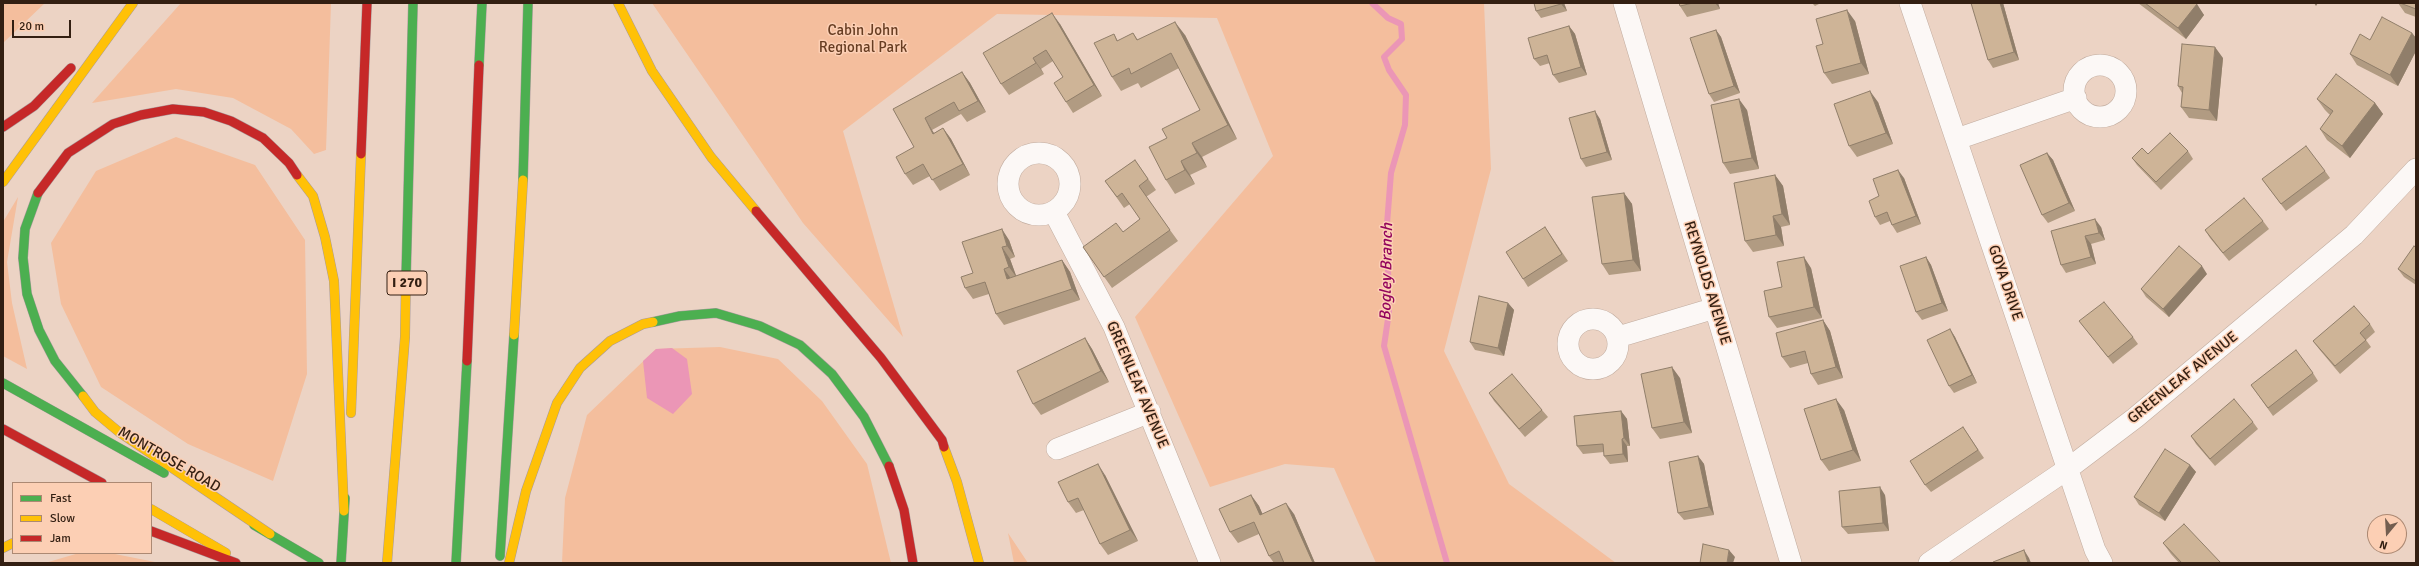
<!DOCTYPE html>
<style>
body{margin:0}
#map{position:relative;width:2419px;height:566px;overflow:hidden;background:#ecd3c4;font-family:Signika,sans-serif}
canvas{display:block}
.frame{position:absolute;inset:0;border:4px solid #331f12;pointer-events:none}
.legend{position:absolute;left:12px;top:482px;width:140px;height:72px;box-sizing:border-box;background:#fccfb4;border:1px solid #ac8973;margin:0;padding:5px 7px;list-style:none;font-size:12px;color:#331f12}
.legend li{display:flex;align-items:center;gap:8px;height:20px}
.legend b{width:20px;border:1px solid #ac8973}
.north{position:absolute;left:2367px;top:514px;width:40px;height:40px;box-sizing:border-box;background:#fccfb4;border:1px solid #ac8973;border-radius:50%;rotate:198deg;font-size:11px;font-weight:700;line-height:16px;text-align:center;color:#331f12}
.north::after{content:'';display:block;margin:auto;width:14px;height:18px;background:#745e50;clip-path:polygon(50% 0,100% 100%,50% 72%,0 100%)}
.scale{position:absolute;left:12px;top:20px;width:59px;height:18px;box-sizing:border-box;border:2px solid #331f12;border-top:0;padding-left:5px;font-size:12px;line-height:14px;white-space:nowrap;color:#331f12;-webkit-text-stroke:3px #fccfb4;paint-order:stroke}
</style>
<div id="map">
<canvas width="2419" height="566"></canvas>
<div class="frame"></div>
<ul class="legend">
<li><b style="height:5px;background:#4caf50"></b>Fast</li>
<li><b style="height:5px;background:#ffc107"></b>Slow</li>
<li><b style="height:5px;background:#c62828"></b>Jam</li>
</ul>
<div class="north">N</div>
<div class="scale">20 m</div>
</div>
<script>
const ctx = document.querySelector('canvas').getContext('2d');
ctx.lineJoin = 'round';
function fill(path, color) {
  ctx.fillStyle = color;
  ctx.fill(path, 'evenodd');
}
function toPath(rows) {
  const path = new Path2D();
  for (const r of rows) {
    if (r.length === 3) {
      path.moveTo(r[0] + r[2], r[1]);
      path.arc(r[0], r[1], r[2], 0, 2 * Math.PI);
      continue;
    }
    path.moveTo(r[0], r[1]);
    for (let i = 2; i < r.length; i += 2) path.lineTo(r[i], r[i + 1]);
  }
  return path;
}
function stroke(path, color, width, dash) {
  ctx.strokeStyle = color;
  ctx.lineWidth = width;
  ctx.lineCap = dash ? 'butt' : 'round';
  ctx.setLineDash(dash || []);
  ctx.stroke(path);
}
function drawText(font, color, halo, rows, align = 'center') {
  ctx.font = font + ' Signika,sans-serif';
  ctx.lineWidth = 3;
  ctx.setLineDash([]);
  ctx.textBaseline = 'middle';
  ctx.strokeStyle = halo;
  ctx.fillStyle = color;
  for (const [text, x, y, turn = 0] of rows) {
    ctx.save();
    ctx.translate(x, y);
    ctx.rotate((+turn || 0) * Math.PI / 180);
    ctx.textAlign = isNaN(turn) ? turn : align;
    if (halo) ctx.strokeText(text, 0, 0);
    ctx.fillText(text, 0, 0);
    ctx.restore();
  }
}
fill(toPath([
 [3,3,45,3,3,43],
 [181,3,331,3,326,150,314,154,291,129,233,98,176,89,92,103],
 [652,3,1484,3,1491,169,1444,351,1509,484,1616,563,1376,563,1334,468,1285,464,1210,487,1135,317,1273,156,1217,18,997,14,843,131,903,337,803,223],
 [176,137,255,165,305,240,307,374,273,481,188,444,101,387,61,304,51,243,96,171],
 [18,197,7,262,12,303,27,369,3,356,3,222],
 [720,347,778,359,822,401,867,464,891,563,562,563,565,498,587,415,656,349],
 [1008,533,1028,563,1014,563],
 [79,553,110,553,160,563,45,563]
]), '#f4be9d');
fill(toPath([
 [672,348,687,359,692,394,673,414,647,398,643,361,656,349]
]), '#eb96b6');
stroke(toPath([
 [1372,3,1388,18,1401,24,1402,39,1384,57,1389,70,1406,95,1405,125,1391,173,1387,224,1389,312,1384,346,1447,563]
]), '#eb96b6', 6);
const street = toPath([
 [1624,3,1791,563],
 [1910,3,2095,550,2102,563],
 [2100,91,26],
 [1957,139,2076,98],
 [1039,184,31],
 [1054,212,1114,327,1210,563],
 [1593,344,25],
 [1618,337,1715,308],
 [1057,449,1150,412],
 [1929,563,2069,468,2135,418,2354,235,2416,169]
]);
const fast = toPath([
 [479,65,482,3],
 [523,180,528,3],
 [38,193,25,229,23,258,27,294,39,330,55,361,83,396],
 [406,278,413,3],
 [653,322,680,316,716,313,760,326,800,345,832,374,864,417,889,466],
 [3,383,164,473],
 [254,525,319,563],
 [500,556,514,335],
 [341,563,345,498],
 [456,563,467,361]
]);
const slow = toPath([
 [618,3,652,71,711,157,756,211],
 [297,175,313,196,325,237,334,281,344,511],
 [3,182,133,3],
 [514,335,523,180],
 [83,396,95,412,119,432,270,534],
 [351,413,361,154],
 [944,447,957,482,979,563],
 [151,509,226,553],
 [3,548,13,543],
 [387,563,405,337,406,278],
 [509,563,526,491,557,403,580,368,610,341,643,324,653,322]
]);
const jam = toPath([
 [3,127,34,106,71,68],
 [361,154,367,3],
 [38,193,68,153,113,124,141,115,173,109,204,112,231,121,263,138,289,163,297,175],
 [756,211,881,358,942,440,944,447],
 [467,361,479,65],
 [3,429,102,483],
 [889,466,904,510,913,563],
 [151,531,236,563]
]);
stroke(street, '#c1ac9f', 22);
stroke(fast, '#a89a9b', 10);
stroke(slow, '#a89a9b', 10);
stroke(jam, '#a89a9b', 10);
stroke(street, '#fcf8f6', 21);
stroke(fast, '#4caf50', 9);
stroke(slow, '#ffc107', 9);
stroke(jam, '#c62828', 9);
fill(toPath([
 [1534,3,1564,3,1567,11,1541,18,1536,11],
 [1679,3,1718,3,1720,9,1687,17,1680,6],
 [1812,3,1821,3,1815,6],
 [2003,3,2019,60,1993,68,1988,60],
 [2138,3,2195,3,2204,15,2186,39],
 [2398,3,2416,3,2416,17,2405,13],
 [1855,21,1869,74,1832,84,1824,73,1823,44],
 [1060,24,1102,96,1073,113,1066,102,1063,77,1053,61,1041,69,1044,74,1009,95,1001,84],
 [1569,26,1575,34,1587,75,1559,83,1553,75,1550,63,1540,66,1534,59],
 [1716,30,1721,37,1740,93,1714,102,1709,94],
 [1133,33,1138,40,1185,35,1237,139,1202,157,1207,167,1190,175,1195,184,1175,194,1166,180,1167,138,1200,110,1179,68,1141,88,1138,83,1121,91,1112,77,1114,34,1118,41],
 [2412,33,2416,38,2416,51,2398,86,2357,65,2350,54,2370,40],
 [2223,58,2217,121,2189,118,2181,107,2182,93,2178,86],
 [962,72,970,83,986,112,967,122,961,114,932,130,934,133,943,128,951,139,970,175,940,191,930,176,913,185,905,174,914,147,893,109],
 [2317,99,2375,103,2383,114,2350,158,2327,140,2320,129,2330,115,2325,110],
 [1878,102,1893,144,1857,157,1849,146],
 [1747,110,1759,169,1730,174,1723,163],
 [1600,119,1612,160,1586,167,1581,159],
 [2188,151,2193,159,2161,190,2137,165,2132,158,2148,154],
 [2047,153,2053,160,2075,211,2048,223,2042,215],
 [1135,160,1156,190,1146,197,1178,241,1112,288,1083,247,1123,232,1140,219,1130,204,1124,208,1105,181],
 [2325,171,2330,178,2286,211,2262,179],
 [1775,175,1783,186,1790,225,1781,227,1784,246,1753,252,1745,241],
 [1904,178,1921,224,1897,233,1892,225,1890,221,1880,225,1875,217],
 [1624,193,1632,204,1641,271,1609,275,1602,264],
 [2263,221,2269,229,2229,261,2210,238,2205,230],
 [1545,227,1568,261,1528,287,1523,279],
 [2101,227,2105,240,2091,244,2096,264,2066,273,2061,265,2051,231],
 [1009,240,1015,257,1010,259,1016,276,1062,260,1070,272,1080,300,1004,325,996,314,989,294,973,299,965,288],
 [2416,248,2416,285,2404,277,2398,269],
 [1926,257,1931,265,1948,311,1922,320,1916,312],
 [1811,268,1822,318,1777,328,1769,317,1782,287],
 [2207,274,2169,317,2146,297,2141,289],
 [1508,303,1514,310,1504,356,1475,350,1470,342],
 [1823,320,1830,331,1843,378,1818,385,1811,374,1808,363,1790,368,1782,357],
 [2079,321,2133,337,2138,344,2113,364],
 [2370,324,2375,332,2366,340,2371,347,2340,374,2319,349,2313,341],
 [1950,329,1955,337,1977,383,1954,393,1949,386],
 [1085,338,1092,349,1109,382,1041,415,1033,404],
 [2313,373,2318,381,2273,416,2251,385],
 [1680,378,1692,433,1660,439,1652,428],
 [1489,393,1542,410,1548,417,1525,437,1494,401],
 [1844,410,1861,461,1829,471,1821,460],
 [1621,411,1627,419,1630,446,1627,446,1628,462,1610,464,1604,456,1604,452,1583,454,1577,446],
 [2253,422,2258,429,2215,466,2196,444,2191,436],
 [1963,427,1984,458,1931,492,1925,485],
 [1698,456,1704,464,1714,515,1684,520,1678,513],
 [2190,465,2196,472,2165,521,2139,505,2134,497],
 [1105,475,1138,541,1108,555,1100,544,1084,510,1076,513,1068,502],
 [1251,495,1259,506,1262,514,1294,514,1315,563,1274,563,1269,556,1259,534,1238,543,1230,532],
 [1885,495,1889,531,1848,534,1842,527],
 [2163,543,2221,563,2179,563,2171,554]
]), '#b19b82');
fill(toPath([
 [1561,3,1564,3,1567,11,1561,4],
 [1715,3,1718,3,1720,9],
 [2000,3,2003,3,2019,60,2014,52],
 [2314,3,2318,3,2316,6],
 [2197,4,2204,15,2186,39,2178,28],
 [1847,10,1855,21,1869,74,1861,63],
 [1052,13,1060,24,1102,96,1094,85],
 [1175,22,1185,35,1237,139,1228,125],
 [1569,26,1575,34,1587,75,1581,67],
 [1716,30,1721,37,1740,93,1734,86],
 [2412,33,2416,38,2416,51,2398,86,2390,75],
 [2215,47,2223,58,2217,121,2209,110],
 [1033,58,1041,69,1044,74,1036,63],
 [962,72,970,83,986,112,978,101],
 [1870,91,1878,102,1893,144,1886,133],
 [1739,99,1747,110,1759,169,1752,158],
 [2375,103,2383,114,2350,158,2342,146],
 [1595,111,1600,119,1612,160,1607,152],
 [925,118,932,130,941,145,933,134],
 [943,128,951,139,970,175,963,164],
 [1192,143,1202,157,1207,167,1197,153],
 [2047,153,2053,160,2075,211,2069,203],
 [1181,161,1190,175,1195,184,1185,170],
 [1898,170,1904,178,1921,224,1916,216],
 [1775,175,1783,186,1790,225,1782,214],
 [1624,193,1632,204,1641,271,1633,260],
 [1773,216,1781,227,1784,246,1776,235],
 [2095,219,2101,227,2105,240,2099,233],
 [1002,229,1009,240,1015,257,1007,246],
 [2085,236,2091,244,2096,264,2091,257],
 [1002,247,1010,259,1017,278,1009,267],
 [1804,257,1811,268,1822,318,1814,307],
 [1926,257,1931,265,1948,311,1942,303],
 [1062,260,1070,272,1080,300,1072,289],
 [2202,266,2207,274,2169,317,2163,309],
 [1004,269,1012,280,1007,279],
 [1508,303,1514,310,1504,356,1498,348],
 [1823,320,1830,331,1843,378,1836,367],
 [1950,329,1955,337,1977,383,1972,375],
 [1085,338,1092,349,1109,382,1101,371],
 [1672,367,1680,378,1692,433,1684,422],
 [1836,399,1844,410,1861,461,1853,450],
 [1621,411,1627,419,1630,446,1624,438],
 [1622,439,1627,446,1628,462,1623,454],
 [1698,456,1704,464,1714,515,1709,507],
 [1098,464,1105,475,1138,541,1130,530],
 [2190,465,2196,472,2165,521,2159,513],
 [1880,487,1885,495,1889,531,1883,523],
 [1251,495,1259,506,1268,526,1260,515],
 [1286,503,1294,514,1315,563,1313,563],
 [1729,550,1735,557,1733,563,1727,563],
 [2024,550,2029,558,2031,563,2028,563]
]), '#907e6a');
const building = toPath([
 [1534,3,1561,3,1561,4,1536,11,1534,3],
 [1679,3,1693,3,1680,6,1679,3],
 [1971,3,2000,3,2014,52,1988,60,1971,3],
 [2145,3,2195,3,2197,4,2178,28,2145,3],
 [2400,3,2416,3,2416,9,2400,3],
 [1847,10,1861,63,1824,73,1816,46,1823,44,1816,19,1847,10],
 [1052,13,1094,85,1066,102,1054,83,1063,77,1046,50,1033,58,1036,63,1001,84,983,53,1052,13],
 [2382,17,2412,33,2390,75,2350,54,2360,34,2370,40,2382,17],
 [1175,22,1228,125,1192,143,1197,153,1181,161,1185,170,1166,180,1149,147,1167,138,1162,129,1200,110,1171,53,1131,74,1129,68,1112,77,1094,43,1114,34,1117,41,1133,33,1137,40,1175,22],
 [1569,26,1581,67,1553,75,1547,55,1534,59,1528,38,1569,26],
 [1716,30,1734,86,1709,94,1690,38,1716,30],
 [2182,44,2215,47,2209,110,2181,107,2183,87,2178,86,2182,44],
 [962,72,978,101,959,111,954,102,925,118,933,134,943,128,963,164,932,180,923,164,905,174,896,157,914,147,893,109,962,72],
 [2336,74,2375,103,2342,146,2320,129,2333,111,2317,99,2336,74],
 [1870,91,1886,133,1849,146,1834,104,1870,91],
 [1739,99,1752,158,1723,163,1711,105,1739,99],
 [1595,111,1607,152,1581,159,1569,118,1595,111],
 [2170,133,2188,151,2156,182,2132,158,2142,148,2148,154,2170,133],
 [2306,146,2325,171,2281,204,2262,179,2306,146],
 [2047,153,2069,203,2042,215,2020,165,2047,153],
 [1135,160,1148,179,1139,186,1170,230,1104,277,1083,247,1116,223,1123,232,1140,219,1122,193,1117,197,1105,181,1135,160],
 [1898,170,1916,216,1892,225,1887,212,1875,217,1869,201,1879,196,1873,179,1898,170],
 [1775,175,1782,214,1773,216,1776,235,1745,241,1734,183,1775,175],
 [1624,193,1633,260,1602,264,1592,197,1624,193],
 [2244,198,2263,221,2223,253,2205,230,2244,198],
 [2095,219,2099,233,2085,236,2091,257,2061,265,2051,231,2095,219],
 [1545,227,1562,254,1523,279,1506,252,1545,227],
 [1002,229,1007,246,1002,247,1009,267,1004,269,1007,279,1062,260,1072,289,996,314,985,282,965,288,961,277,973,273,962,242,1002,229],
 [2179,246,2202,266,2163,309,2141,289,2179,246],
 [2414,246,2416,248,2416,281,2398,269,2414,246],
 [1804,257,1814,307,1769,317,1764,291,1782,287,1777,262,1804,257],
 [1926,257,1942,303,1916,312,1900,266,1926,257],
 [1479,296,1508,303,1498,348,1470,342,1479,296],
 [2104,302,2133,337,2108,357,2079,321,2104,302],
 [2354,306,2370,324,2360,333,2366,340,2335,366,2313,341,2354,306],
 [1823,320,1836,367,1811,374,1805,351,1782,357,1776,333,1823,320],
 [1950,329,1972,375,1949,386,1927,340,1950,329],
 [1085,338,1101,371,1033,404,1017,371,1085,338],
 [2296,350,2313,373,2268,408,2251,385,2296,350],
 [1672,367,1684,422,1652,428,1641,374,1672,367],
 [1512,374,1542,410,1519,429,1489,393,1512,374],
 [1836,399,1853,450,1821,460,1804,409,1836,399],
 [2234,399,2253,422,2210,459,2191,436,2234,399],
 [1621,411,1624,438,1622,439,1623,454,1604,456,1603,444,1577,446,1574,416,1621,411],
 [1963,427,1978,450,1925,485,1910,461,1963,427],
 [2165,449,2190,465,2159,513,2134,497,2165,449],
 [1698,456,1709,507,1678,513,1669,462,1698,456],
 [1098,464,1130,530,1100,544,1078,498,1068,502,1058,482,1098,464],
 [1880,487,1883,523,1842,527,1839,491,1880,487],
 [1251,495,1260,515,1286,503,1313,563,1284,563,1279,551,1269,556,1254,522,1230,532,1219,509,1251,495],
 [2184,524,2221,563,2182,563,2163,543,2184,524],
 [1703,544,1729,550,1727,563,1700,563,1703,544],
 [2024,550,2028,563,1994,563,1993,562,2024,550]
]);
fill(building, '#ceb497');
stroke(building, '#907e6a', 1);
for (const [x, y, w] of [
 [407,283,40]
]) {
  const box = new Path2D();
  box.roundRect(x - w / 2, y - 12, w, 24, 3);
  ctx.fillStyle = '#fccfb4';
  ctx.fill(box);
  stroke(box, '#331f12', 1);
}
drawText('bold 14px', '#331f12', null, [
 ["I 270",407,283]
]);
drawText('15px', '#673d22', '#fccfb4', [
 ["Cabin John",863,31],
 ["Regional Park",863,48]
]);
drawText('15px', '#331f12', '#fccfb4', [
 ["REYNOLDS AVENUE",1707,283,73],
 ["GOYA DRIVE",2005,283,71],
 ["GREENLEAF AVENUE",2183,378,-39],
 ["GREENLEAF AVENUE",1137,385,67],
 ["MONTROSE ROAD",169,460,30]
]);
drawText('italic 16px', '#93055c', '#fccfb4', [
 ["Bogley Branch",1387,272,-89]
]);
</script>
